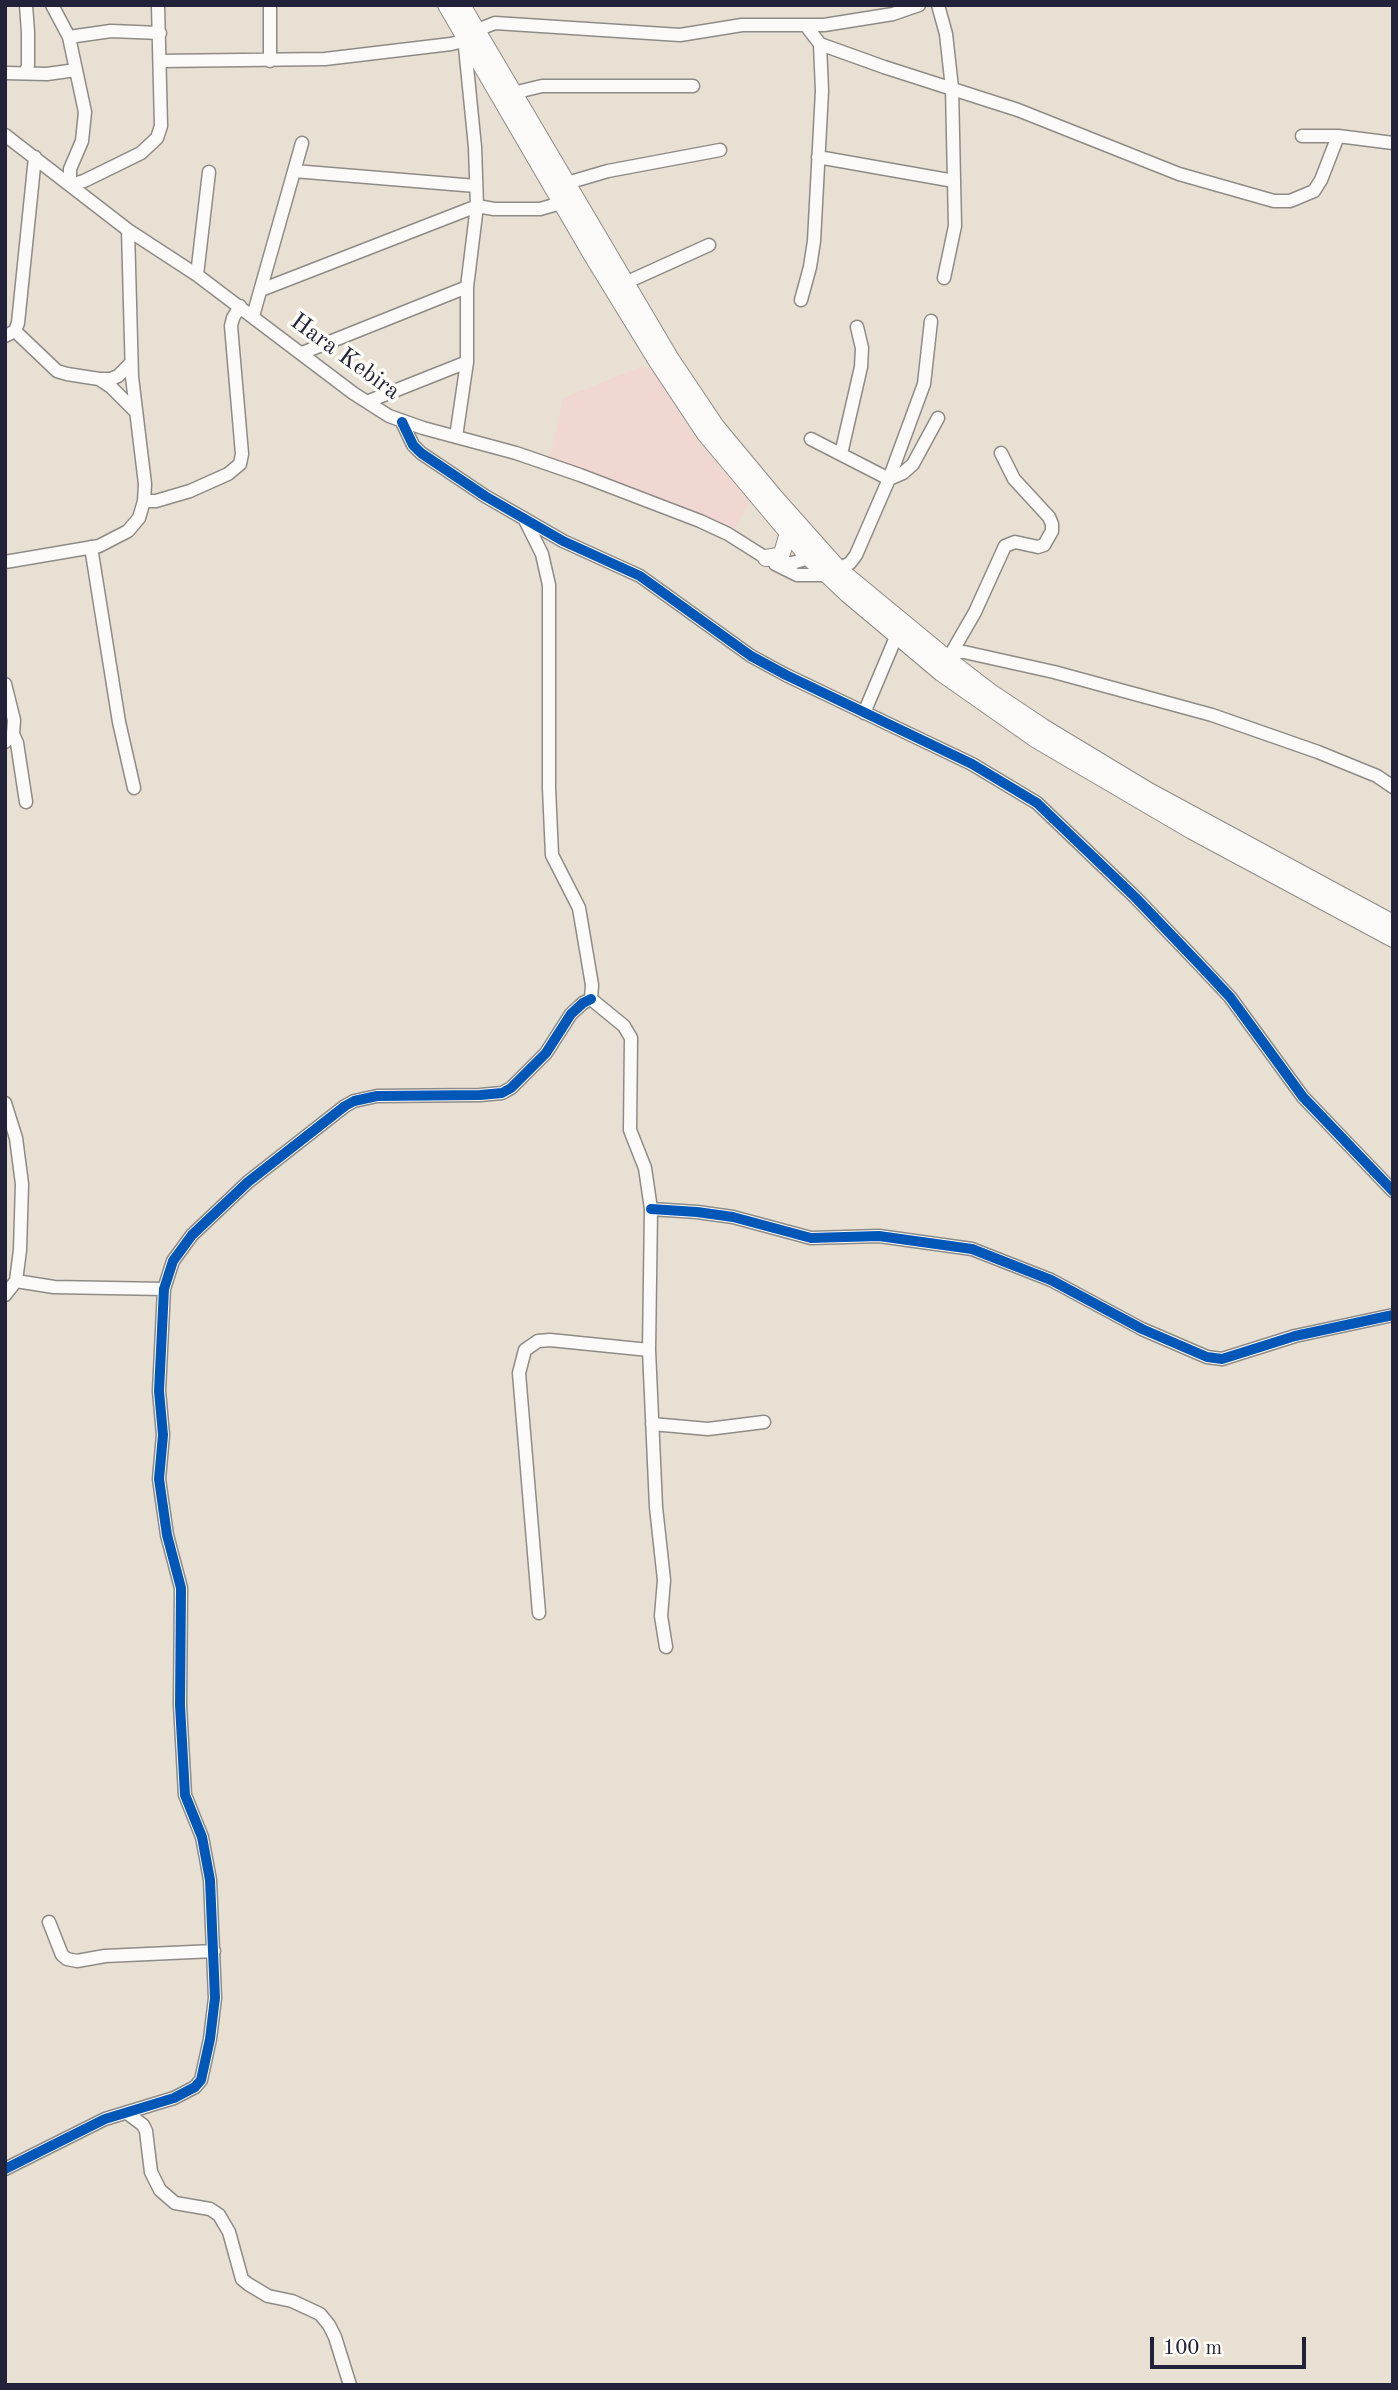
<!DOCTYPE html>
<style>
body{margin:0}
#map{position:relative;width:1398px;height:2390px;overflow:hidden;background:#e8e0d2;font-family:"Old Standard TT",serif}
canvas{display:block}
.frame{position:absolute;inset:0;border:7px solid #22223b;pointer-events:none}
.scale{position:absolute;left:1150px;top:2337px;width:156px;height:32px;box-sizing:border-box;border:4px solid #22223b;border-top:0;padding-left:9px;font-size:21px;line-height:24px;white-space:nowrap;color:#22223b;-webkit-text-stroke:5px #fdfcf7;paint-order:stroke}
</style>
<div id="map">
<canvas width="1398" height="2390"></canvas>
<div class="frame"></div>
<div class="scale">100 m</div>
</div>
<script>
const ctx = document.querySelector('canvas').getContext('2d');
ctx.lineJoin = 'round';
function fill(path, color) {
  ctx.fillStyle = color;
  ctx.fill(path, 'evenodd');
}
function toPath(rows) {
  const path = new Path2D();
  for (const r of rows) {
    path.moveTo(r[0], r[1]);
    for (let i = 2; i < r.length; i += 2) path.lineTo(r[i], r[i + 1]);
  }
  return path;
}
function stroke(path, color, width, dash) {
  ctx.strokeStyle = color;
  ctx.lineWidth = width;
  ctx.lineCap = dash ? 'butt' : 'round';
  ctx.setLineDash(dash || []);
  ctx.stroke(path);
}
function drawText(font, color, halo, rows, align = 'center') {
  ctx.font = font + ' "Old Standard TT",serif';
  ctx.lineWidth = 7;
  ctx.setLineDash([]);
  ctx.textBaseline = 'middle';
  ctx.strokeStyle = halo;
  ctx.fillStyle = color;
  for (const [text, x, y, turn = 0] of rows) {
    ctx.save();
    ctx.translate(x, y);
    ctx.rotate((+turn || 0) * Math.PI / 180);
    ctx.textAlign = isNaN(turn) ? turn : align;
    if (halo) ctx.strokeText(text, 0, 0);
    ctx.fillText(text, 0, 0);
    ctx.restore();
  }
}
fill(toPath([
 [643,366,653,370,693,435,749,502,734,531,550,457,563,398]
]), '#f0d7d1');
const minor = toPath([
 [52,5,69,37,85,112,82,141,70,169,70,185,84,181,141,153,157,138,161,126,158,5],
 [938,5,946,34,952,88,955,226,944,278],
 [477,30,495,23,680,35,742,25,824,25,893,14,919,5],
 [69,37,111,31,160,33],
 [820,44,884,67,1018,110,1179,174,1274,201,1290,201,1314,191,1321,180,1338,136],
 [160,61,325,59,451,44,459,42,464,37,475,147,477,206,467,287,467,362,456,437],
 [270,61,270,5],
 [5,73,47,74,76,70],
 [26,73,28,65,28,32,26,5],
 [513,93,542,86,693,86],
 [5,135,128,230,197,275,353,393,389,416,423,428,516,453,580,475,700,521,728,534,766,558,782,563,792,563,809,558,813,554],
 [1302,136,1338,136,1393,143],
 [818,157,954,181],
 [294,171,476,186],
 [567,183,608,171,720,150],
 [197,275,209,172],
 [625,283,709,245],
 [261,290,477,206,494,209,540,209,561,203],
 [801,300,810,267,814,241,822,91,820,44,807,27],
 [253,316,302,143],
 [15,331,57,371,67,374,99,379,111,379,118,376,131,363],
 [5,336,15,331,18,323,35,157],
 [302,353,467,287],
 [99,379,111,387,136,412],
 [369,401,467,362],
 [402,422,413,445,421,453,485,496,563,541,640,576,751,656,786,675,972,764,1037,803,1135,897,1201,966,1230,997,1303,1097,1393,1191],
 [811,439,889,479],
 [841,454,861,367,862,348,857,327],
 [889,479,903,473,913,464,938,418],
 [144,501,156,501,190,491,228,474,240,464,242,454,231,326,233,318,240,306],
 [524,518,542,554,549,585,549,788,552,855,579,908,592,985,591,999,624,1026,631,1038,630,1130,645,1168,651,1209,649,1350,656,1507,664,1580,661,1616,666,1647],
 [91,547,119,722,134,788],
 [5,562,99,546,128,531,139,518,144,501,145,484,132,377,128,230],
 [775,564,797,575,827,575,850,563,856,555,889,479,924,384,931,321],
 [952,652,975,612,1005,546,1015,542,1038,547,1044,545,1052,531,1052,524,1049,517,1014,479,1001,453],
 [944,667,952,652,964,652,1054,672,1212,715,1318,752,1377,776,1393,787],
 [5,684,14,720,13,734,5,742],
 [864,713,896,637],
 [13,734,17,743,26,802],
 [5,1103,16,1138,22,1184,20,1250,16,1281,5,1295],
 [651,1209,697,1212,733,1217,811,1238,879,1236,972,1249,1051,1280,1142,1329,1207,1357,1222,1359,1295,1336,1393,1315],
 [16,1281,54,1287,164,1289],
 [652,1424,708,1429,764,1422],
 [539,1613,519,1373,525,1350,538,1341,550,1340,649,1350],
 [49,1922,62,1955,67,1959,77,1961,105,1956,214,1951],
 [127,2113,143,2125,146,2131,151,2172,160,2190,175,2203,210,2209,219,2215,229,2232,242,2279,248,2284,268,2296,292,2301,320,2314,329,2325,335,2337,350,2385],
 [5,2169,105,2119,174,2098,195,2087,201,2080,210,2039,215,1998,210,1880,202,1837,185,1795,180,1705,181,1588,167,1535,159,1479,163,1435,159,1391,164,1289,173,1261,192,1235,248,1182,345,1106,354,1101,377,1096,480,1095,502,1093,511,1088,546,1053,571,1014,583,1003,591,999]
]);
const major = toPath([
 [446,5,591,254,656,360,705,434,809,558,847,594,941,673,1035,739,1192,831,1393,939],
 [462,5,671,359,716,426,775,497,840,570,948,659,992,693,1043,727,1149,791,1393,923],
 [766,558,778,556,782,553,788,533]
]);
stroke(minor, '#8e8b87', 15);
stroke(major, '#8e8b87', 18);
stroke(minor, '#fcfaf8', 12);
stroke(major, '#fcfaf8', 16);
stroke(toPath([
 [402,422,413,445,421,453,485,496,563,541,640,576,751,656,786,675,972,764,1037,803,1135,897,1201,966,1230,997,1303,1097,1393,1191],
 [651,1209,697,1212,733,1217,811,1238,879,1236,972,1249,1051,1280,1142,1329,1207,1357,1222,1359,1295,1336,1393,1315],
 [5,2169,105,2119,174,2098,195,2087,201,2080,210,2039,215,1998,210,1880,202,1837,185,1795,180,1705,181,1588,167,1535,159,1479,163,1435,159,1391,164,1289,173,1261,192,1235,248,1182,345,1106,354,1101,377,1096,480,1095,502,1093,511,1088,546,1053,571,1014,583,1003,591,999]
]), '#0057b8', 10);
drawText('24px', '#22223b', '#fdfcf7', [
 ["Hara Kebira",345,357,36]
]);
</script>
